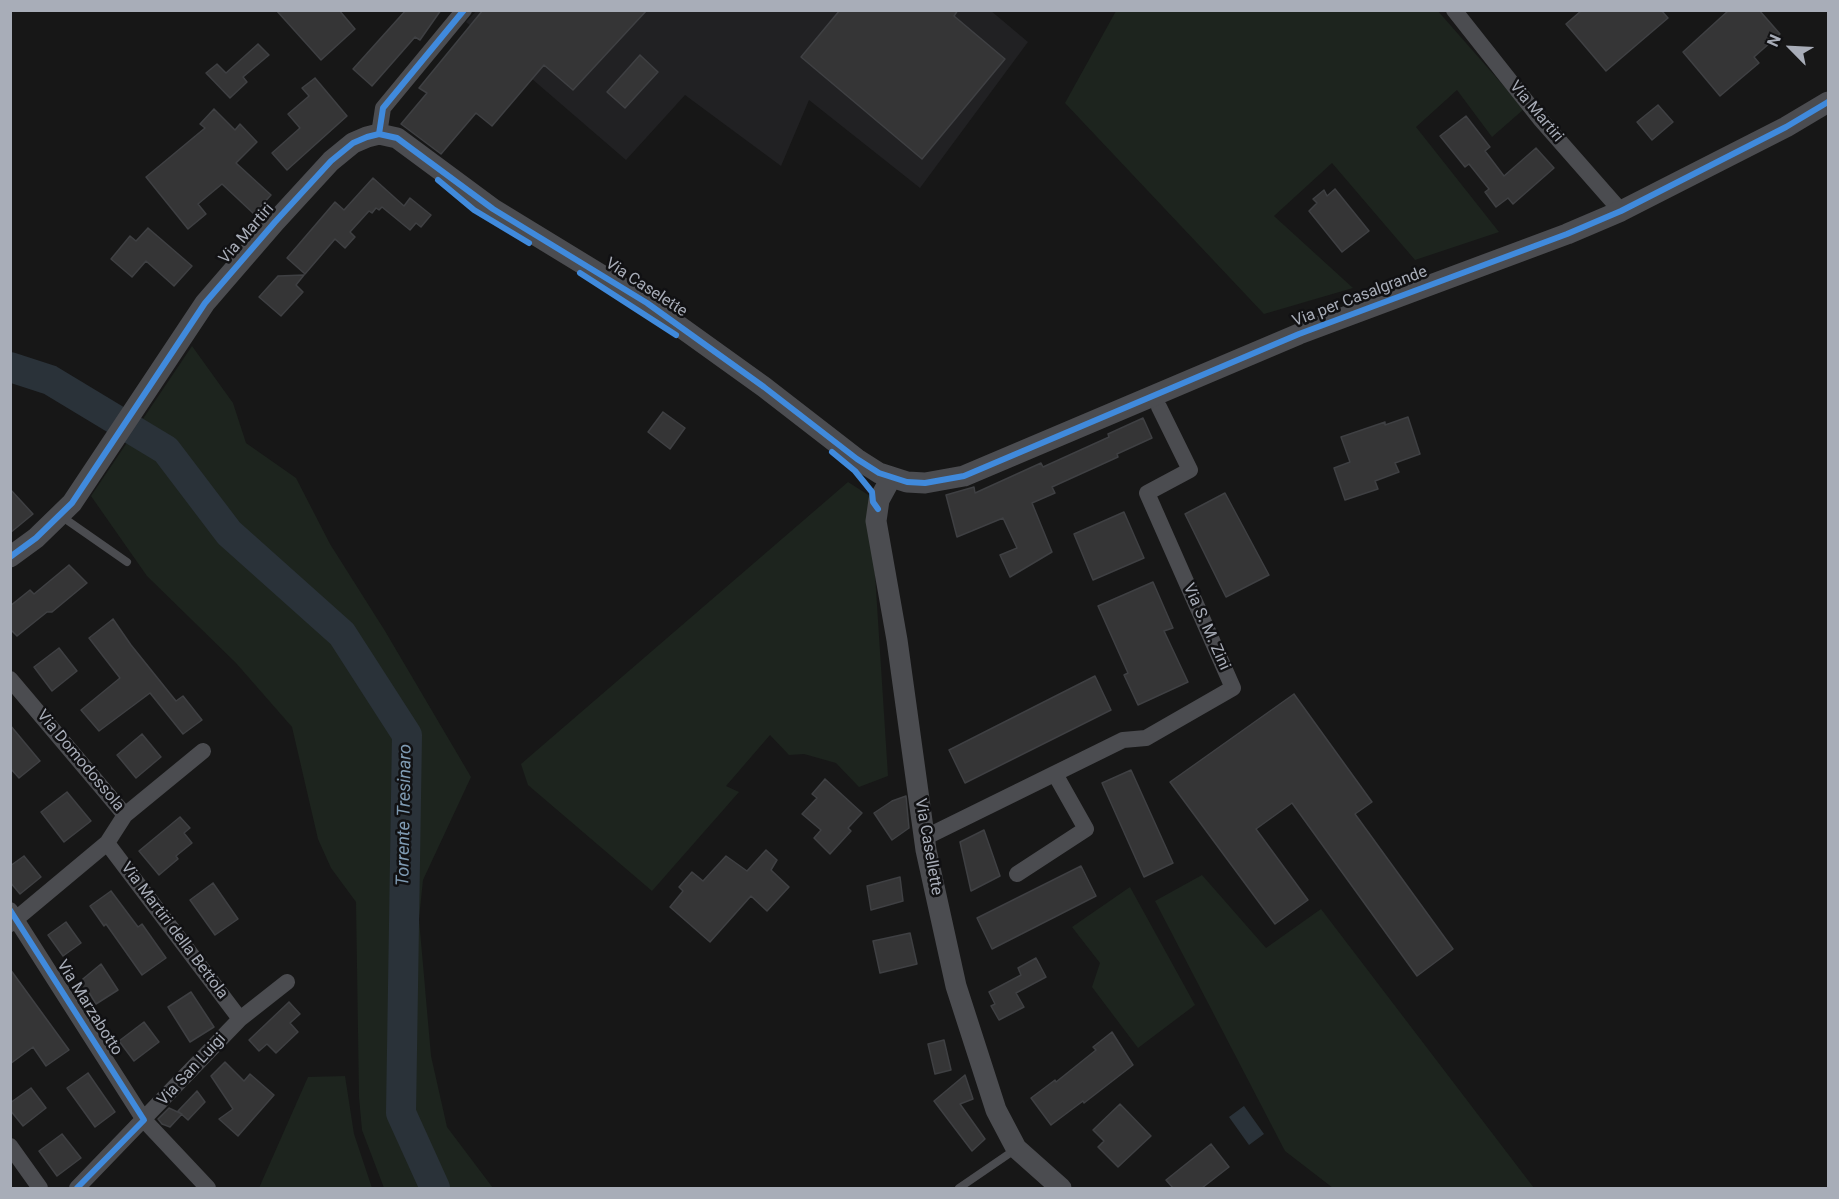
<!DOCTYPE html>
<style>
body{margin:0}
#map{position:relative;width:1839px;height:1199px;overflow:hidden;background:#171717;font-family:Roboto,sans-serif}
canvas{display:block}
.frame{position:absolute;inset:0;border:12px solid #a8adb8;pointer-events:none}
.north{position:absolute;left:1761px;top:18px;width:60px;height:60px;-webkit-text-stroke:4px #111113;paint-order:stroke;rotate:294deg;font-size:16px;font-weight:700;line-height:24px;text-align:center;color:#a8adb8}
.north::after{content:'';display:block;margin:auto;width:21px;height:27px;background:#a8adb8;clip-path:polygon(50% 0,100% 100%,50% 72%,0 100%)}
</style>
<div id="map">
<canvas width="1839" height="1199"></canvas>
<div class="frame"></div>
<div class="north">N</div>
</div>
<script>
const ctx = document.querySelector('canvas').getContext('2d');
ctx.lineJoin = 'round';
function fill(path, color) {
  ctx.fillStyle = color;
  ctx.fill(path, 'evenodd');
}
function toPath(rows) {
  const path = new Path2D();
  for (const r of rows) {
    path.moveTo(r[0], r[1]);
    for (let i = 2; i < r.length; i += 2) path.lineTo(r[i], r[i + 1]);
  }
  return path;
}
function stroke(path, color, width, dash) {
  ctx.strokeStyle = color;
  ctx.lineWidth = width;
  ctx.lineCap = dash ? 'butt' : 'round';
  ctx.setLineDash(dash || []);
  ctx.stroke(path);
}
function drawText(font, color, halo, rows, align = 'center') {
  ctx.font = font + ' Roboto,sans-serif';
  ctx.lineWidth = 5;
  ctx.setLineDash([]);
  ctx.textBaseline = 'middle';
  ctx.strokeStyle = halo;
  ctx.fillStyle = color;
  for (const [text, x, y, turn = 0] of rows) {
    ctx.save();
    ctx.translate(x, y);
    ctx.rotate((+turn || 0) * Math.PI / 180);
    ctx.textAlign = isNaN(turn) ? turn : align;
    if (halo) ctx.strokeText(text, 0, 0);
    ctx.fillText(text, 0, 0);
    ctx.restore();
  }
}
fill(toPath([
 [477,10,990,10,1028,42,920,188,809,100,781,166,685,95,626,160,466,22]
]), '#212123');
fill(toPath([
 [1437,10,1524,109,1492,137,1457,90,1416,127,1499,232,1415,260,1332,163,1274,216,1353,288,1264,314,1065,103,1116,11],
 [192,346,233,403,246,443,296,478,330,544,385,631,471,777,423,880,419,919,431,1056,447,1127,493,1188,384,1188,362,1130,359,1097,356,902,331,868,318,839,292,727,236,663,147,576,91,496],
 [848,482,870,496,888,776,859,787,836,763,804,754,789,755,770,735,726,786,739,792,652,891,528,785,521,764],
 [1202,875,1266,948,1321,909,1534,1188,1333,1188,1285,1151,1155,901],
 [1130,887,1195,1005,1138,1048,1092,987,1100,963,1072,927],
 [345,1076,354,1134,372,1188,259,1188,308,1077]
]), '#1d241e');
fill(toPath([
 [1244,1106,1264,1134,1249,1145,1229,1117]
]), '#2a3239');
stroke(toPath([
 [10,367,50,380,166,450,229,533,342,634,407,735,401,1113,435,1188]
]), '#2a3239', 30);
const building = toPath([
 [276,10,339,10,355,29,321,60,276,10],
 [406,10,441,10,420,40,415,37,372,86,353,69,406,10],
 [483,10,647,10,573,90,544,65,492,126,476,113,441,154,401,124,427,93,419,88,483,10],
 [840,10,958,10,954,16,1005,59,922,159,801,57,840,10],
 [1582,10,1661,10,1668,18,1606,71,1566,24,1582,10],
 [1729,10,1759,10,1780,34,1754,57,1759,63,1720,96,1683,52,1729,10],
 [258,44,269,55,243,77,247,82,230,98,206,73,217,64,226,73,258,44],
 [640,55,658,72,625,108,607,92,640,55],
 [315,78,347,116,287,170,272,153,300,128,288,114,309,96,302,88,315,78],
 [1658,105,1673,122,1652,140,1637,122,1658,105],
 [214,109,235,130,240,124,257,142,236,163,271,195,254,214,222,184,198,204,206,214,188,229,146,177,205,128,200,124,214,109],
 [1466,116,1490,147,1485,151,1504,176,1536,148,1554,168,1513,204,1508,198,1496,207,1485,192,1489,189,1469,164,1465,167,1440,136,1466,116],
 [373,178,404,206,410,198,431,215,421,227,416,223,410,230,382,207,379,210,376,208,372,213,369,211,350,232,355,237,345,248,335,239,305,274,287,258,335,202,344,210,373,178],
 [1335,189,1369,231,1342,252,1309,211,1317,203,1313,199,1324,190,1327,196,1335,189],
 [148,228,192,266,174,286,146,261,132,277,111,259,130,236,136,241,148,228],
 [304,275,296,285,303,292,281,316,259,297,278,276,304,275],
 [663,412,685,428,670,449,648,432,663,412],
 [1408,417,1420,454,1395,463,1399,472,1375,481,1378,489,1345,500,1334,468,1350,462,1341,437,1385,422,1385,425,1408,417],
 [1143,418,1152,438,1117,454,1118,457,1052,487,1055,493,1032,503,1052,552,1010,577,1000,555,1017,548,1003,518,957,537,946,495,974,487,975,493,1041,463,1043,467,1109,437,1108,434,1143,418],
 [10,489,33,514,10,533,10,489],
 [1225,493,1269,575,1226,597,1185,514,1225,493],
 [1124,512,1144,558,1093,580,1074,534,1124,512],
 [69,565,87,583,52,612,47,612,17,636,10,629,10,606,30,590,34,594,69,565],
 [1153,582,1173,628,1164,631,1188,682,1138,705,1124,675,1128,673,1098,606,1153,582],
 [113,619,131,645,176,701,183,696,202,720,183,734,150,693,99,731,81,710,120,678,89,638,113,619],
 [59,648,77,671,52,691,34,667,59,648],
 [1095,676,1111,710,965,783,949,750,1095,676],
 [1294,694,1372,802,1355,814,1453,949,1417,976,1292,803,1256,829,1308,900,1275,924,1170,782,1294,694],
 [10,725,40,761,19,778,10,768,10,725],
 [142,734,161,757,136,778,117,755,142,734],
 [1131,770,1173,863,1144,877,1102,783,1131,770],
 [825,779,862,813,848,828,851,831,830,854,814,838,821,830,802,814,817,798,812,794,825,779],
 [67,792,91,821,64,842,41,812,67,792],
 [906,796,909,828,892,840,874,813,892,801,906,796],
 [180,817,190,828,184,833,192,843,176,856,178,859,159,875,139,851,180,817],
 [984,830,1000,876,971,891,960,842,984,830],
 [766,850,777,860,771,870,789,887,767,911,751,896,710,942,670,907,683,891,679,887,692,872,703,881,726,856,747,871,766,850],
 [24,856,41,877,20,894,10,882,10,866,24,856],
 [1081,866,1096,896,992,949,977,918,1081,866],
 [900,877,903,901,871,910,867,886,900,877],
 [213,883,238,919,215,935,190,900,213,883],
 [111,891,138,927,142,924,166,958,142,975,106,924,104,926,90,906,111,891],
 [66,922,81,943,63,956,48,935,66,922],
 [910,933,917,964,880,973,873,941,910,933],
 [1036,958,1046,977,1016,993,1024,1007,999,1020,991,1006,995,1004,989,992,1021,975,1018,968,1036,958],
 [101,964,118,990,96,1004,88,991,78,998,72,988,101,964],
 [10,969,69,1050,46,1066,33,1047,10,1064,10,969],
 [191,992,214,1027,190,1042,168,1007,191,992],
 [289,1002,300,1014,290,1023,298,1032,276,1053,267,1044,259,1051,249,1040,289,1002],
 [144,1022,159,1042,134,1061,119,1041,144,1022],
 [1112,1032,1133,1065,1084,1103,1083,1101,1051,1125,1031,1098,1055,1080,1056,1082,1096,1050,1093,1047,1112,1032],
 [944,1040,951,1070,935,1074,928,1044,944,1040],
 [225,1062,244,1081,250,1074,274,1095,238,1136,219,1119,233,1109,211,1076,225,1062],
 [88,1073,115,1112,95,1127,67,1088,88,1073],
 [965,1075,973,1099,960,1104,985,1139,972,1151,934,1101,965,1075],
 [31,1088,46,1108,23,1126,10,1110,10,1103,31,1088],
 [197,1091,205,1102,188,1120,178,1111,197,1091],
 [1120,1104,1151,1136,1118,1167,1098,1147,1104,1141,1093,1130,1120,1104],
 [169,1108,182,1114,170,1127,162,1124,158,1119,169,1108],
 [62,1134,81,1158,57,1176,39,1151,62,1134],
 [1211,1144,1229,1167,1202,1188,1173,1188,1166,1180,1211,1144]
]);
fill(building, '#353536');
stroke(building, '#3f4043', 1.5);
stroke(toPath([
 [61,516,127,562],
 [959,1188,1016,1149]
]), '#4b4c50', 8);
stroke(toPath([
 [1454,10,1541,120,1621,211],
 [379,134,383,108,464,10],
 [10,679,125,815],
 [924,838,1123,740,1146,738,1233,688,1147,493,1190,470,1159,407],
 [107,843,240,1019],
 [1017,874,1086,829,1055,774],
 [10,910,144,1120,208,1188],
 [10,924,107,843,125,815,203,751],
 [10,1146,40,1188],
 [77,1188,240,1019,287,982]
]), '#4b4c50', 16);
stroke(toPath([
 [891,478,879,500,876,521,897,640,926,850,956,986,996,1110,1016,1148,1061,1188],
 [10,557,36,538,72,503,205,303,275,222,331,161,353,143,367,137,379,134,397,138,493,209,647,303,764,387,857,459,879,473,907,482,925,483,964,476,1299,334,1567,234,1621,211,1786,127,1828,102]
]), '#4b4c50', 21);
stroke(toPath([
 [379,134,383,108,464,10],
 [438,180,474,210,529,243],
 [580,273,676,335],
 [832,452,855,471,872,492,873,502,878,509],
 [10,557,36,538,72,503,205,303,275,222,331,161,353,143,367,137,379,134,397,138,493,209,647,303,764,387,857,459,879,473,907,482,925,483,964,476,1299,334,1567,234,1621,211,1786,127,1828,102],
 [10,910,144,1120,77,1188]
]), '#408adc', 6);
drawText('16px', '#a8adb8', '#111113', [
 ["Via Martiri",1536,112,50],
 ["Via Martiri",247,234,-49],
 ["Via Caselette",646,288,33],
 ["Via per Casalgrande",1360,297,-21],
 ["Via S. M. Zini",1206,627,66],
 ["Via Domodossola",80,761,50],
 ["Via Casellette",928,847,80],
 ["Via Martiri della Bettola",174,931,53],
 ["Via Marzabotto",89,1008,58],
 ["Via San Luigi",192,1070,-47]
]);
drawText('italic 18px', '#7f9bb3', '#111113', [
 ["Torrente Tresinaro",405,815,-89]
]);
</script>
